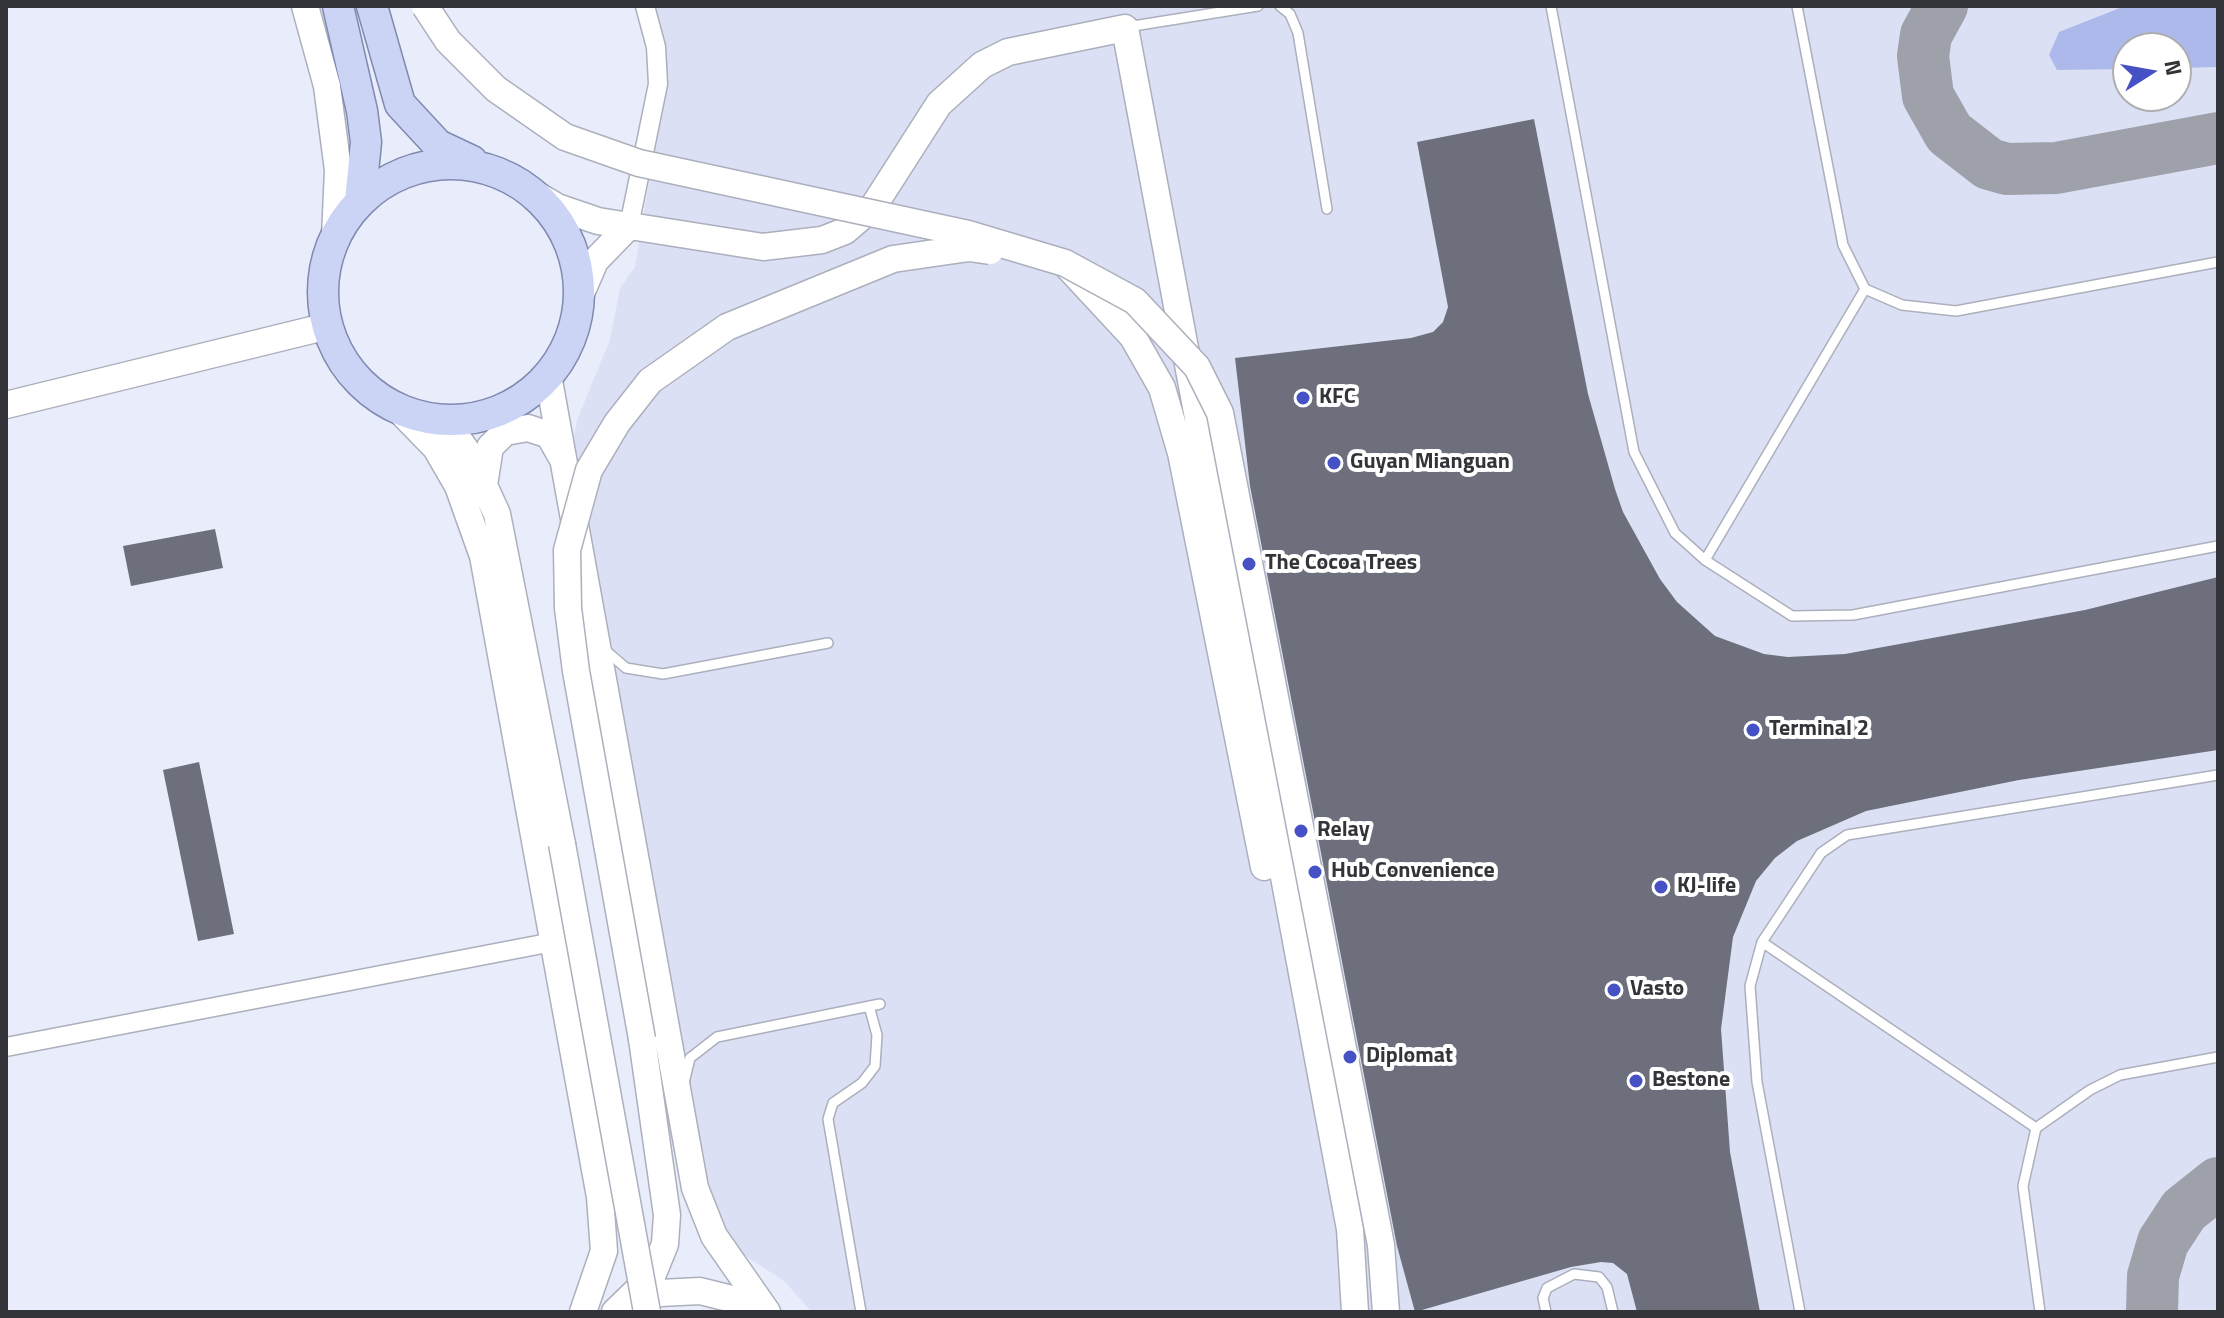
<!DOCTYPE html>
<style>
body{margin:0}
#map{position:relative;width:2224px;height:1318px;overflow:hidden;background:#e9edfb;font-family:"Titillium Web",sans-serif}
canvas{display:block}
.frame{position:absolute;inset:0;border:8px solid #333439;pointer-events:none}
.north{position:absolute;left:2112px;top:32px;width:80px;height:80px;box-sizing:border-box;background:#fff;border:2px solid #adaeb0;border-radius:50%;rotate:79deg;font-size:22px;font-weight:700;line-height:32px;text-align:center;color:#333439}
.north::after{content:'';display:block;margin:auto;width:28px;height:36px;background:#4651c6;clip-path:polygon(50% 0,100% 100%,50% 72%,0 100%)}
</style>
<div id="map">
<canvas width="2224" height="1318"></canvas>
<div class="frame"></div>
<div class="north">N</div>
</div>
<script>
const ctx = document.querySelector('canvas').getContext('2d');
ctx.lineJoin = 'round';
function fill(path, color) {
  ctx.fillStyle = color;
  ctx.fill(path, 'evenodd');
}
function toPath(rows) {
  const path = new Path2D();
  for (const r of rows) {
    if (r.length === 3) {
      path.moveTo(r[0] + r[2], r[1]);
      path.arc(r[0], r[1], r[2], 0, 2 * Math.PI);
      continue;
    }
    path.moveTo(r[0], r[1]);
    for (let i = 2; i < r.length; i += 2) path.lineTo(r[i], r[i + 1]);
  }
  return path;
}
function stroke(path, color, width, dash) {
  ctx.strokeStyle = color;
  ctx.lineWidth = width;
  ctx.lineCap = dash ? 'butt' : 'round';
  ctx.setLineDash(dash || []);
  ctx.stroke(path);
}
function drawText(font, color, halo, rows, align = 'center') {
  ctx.font = font + ' "Titillium Web",sans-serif';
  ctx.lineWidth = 8;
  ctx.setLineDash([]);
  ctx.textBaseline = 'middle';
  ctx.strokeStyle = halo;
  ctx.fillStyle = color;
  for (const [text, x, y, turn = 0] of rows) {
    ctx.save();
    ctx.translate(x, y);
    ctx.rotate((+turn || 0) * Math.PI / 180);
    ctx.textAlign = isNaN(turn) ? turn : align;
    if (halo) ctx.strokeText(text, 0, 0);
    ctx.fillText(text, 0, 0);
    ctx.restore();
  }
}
fill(toPath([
 [655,6,2218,6,2218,1312,812,1312,784,1281,738,1251,723,1233,712,1200,584,520,574,436,577,420,610,340,620,288,635,267,666,78,664,44],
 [2128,48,2176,48,2176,96,2128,96]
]), '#dbe0f4');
fill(toPath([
 [2125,6,2218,6,2218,67,2176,68,2176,48,2128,48,2128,69,2057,70,2049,55,2059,32]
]), '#adb9ea');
stroke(toPath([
 [1942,6,1926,35,1923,56,1928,96,1949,133,1989,164,2007,169,2056,168,2218,138],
 [2152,1312,2153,1276,2163,1242,2184,1210,2218,1183]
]), '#9ea0aa', 52);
fill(toPath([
 [1534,119,1588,394,1615,489,1623,512,1660,579,1677,602,1715,636,1764,654,1788,657,1845,654,2085,610,2218,577,2218,750,2019,780,1866,811,1797,841,1775,858,1756,881,1733,937,1721,1029,1730,1152,1760,1312,1637,1312,1627,1274,1613,1263,1601,1262,1571,1267,1415,1312,1397,1246,1250,486,1235,358,1411,338,1433,332,1443,322,1448,307,1417,142],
 [215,529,223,568,131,586,123,546],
 [199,762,234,934,198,941,163,770]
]), '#6d707c');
const lane = toPath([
 [1280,6,1290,14,1298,33,1327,209],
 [1551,6,1634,452,1675,533,1705,560,1792,616,1853,615,2218,546],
 [1797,6,1843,245,1865,289,1902,305,1956,311,2218,262],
 [1127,27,1258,6],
 [1705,560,1865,289],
 [605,650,626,668,663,674,828,643],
 [1762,942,2036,1128],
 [684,1083,690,1058,717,1037,880,1004],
 [861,1312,828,1119,833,1103,862,1083,875,1066,877,1035,869,1006],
 [1546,1312,1543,1298,1547,1288,1574,1274,1599,1277,1607,1287,1613,1312],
 [1800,1312,1757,1082,1750,986,1762,942,1821,853,1847,835,2218,775],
 [2040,1312,2023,1186,2036,1128,2090,1090,2120,1075,2218,1057]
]);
const street = toPath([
 [629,226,658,84,656,47,645,6],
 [6,1047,553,942]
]);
const secondary = toPath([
 [305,6,327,86,338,170,335,236],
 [525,188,557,207,598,221,763,247,822,240,845,231,873,207,939,104,982,65,1008,52,1125,28,1350,1229,1355,1312],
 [1068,267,1133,337,1162,388,1181,453,1264,867],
 [579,298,595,261,629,226],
 [548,375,695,1188,714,1236,767,1312],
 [6,405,328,326],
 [397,408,436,448,458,486,483,556,600,1197,604,1251,583,1312],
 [435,420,456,436,471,457,497,514,562,844],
 [484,485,490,447,505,432,528,428,549,435,561,456],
 [630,1304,660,1293,700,1291,740,1301,759,1312],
 [615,1312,652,1276,665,1244,667,1215,642,1039]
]);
const primary = toPath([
 [338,6,362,111,366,142,360,201],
 [372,6,400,104,438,145,472,161],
 [451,292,128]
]);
stroke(lane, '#acafbc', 12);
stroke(street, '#acafbc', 21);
stroke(secondary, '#acafbc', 29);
stroke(primary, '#8089af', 33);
stroke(lane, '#fff', 9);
stroke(street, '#fff', 18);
stroke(secondary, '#fff', 26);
stroke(primary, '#cbd4f5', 30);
const secondaryBridge = toPath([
 [425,6,448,41,496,89,565,137,639,163,968,234,1065,263,1135,301,1197,367,1220,413,1381,1245,1386,1312],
 [562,844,647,1312],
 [642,1039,576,671,568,608,567,550,589,470,617,423,650,381,727,327,893,259,969,248,990,251]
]);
stroke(secondaryBridge, '#acafbc', 29, []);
stroke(secondaryBridge, '#fff', 26);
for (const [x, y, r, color] of [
 [1303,398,8,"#4651c6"],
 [1334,463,8,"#4651c6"],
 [1249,564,8,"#4651c6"],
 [1753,730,8,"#4651c6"],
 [1301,831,8,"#4651c6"],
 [1315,872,8,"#4651c6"],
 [1661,887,8,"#4651c6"],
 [1614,990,8,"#4651c6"],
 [1350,1057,8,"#4651c6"],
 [1636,1081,8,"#4651c6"]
]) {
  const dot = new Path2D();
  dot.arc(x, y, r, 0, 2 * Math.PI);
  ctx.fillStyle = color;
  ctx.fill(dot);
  stroke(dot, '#fff', 3);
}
drawText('bold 22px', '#333439', '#fff', [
 ["KFC",1319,398],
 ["Guyan Mianguan",1350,463],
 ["The Cocoa Trees",1265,564],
 ["Terminal 2",1769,730],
 ["Relay",1317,831],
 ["Hub Convenience",1331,872],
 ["KJ-life",1677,887],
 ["Vasto",1630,990],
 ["Diplomat",1366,1057],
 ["Bestone",1652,1081]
], 'left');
</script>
